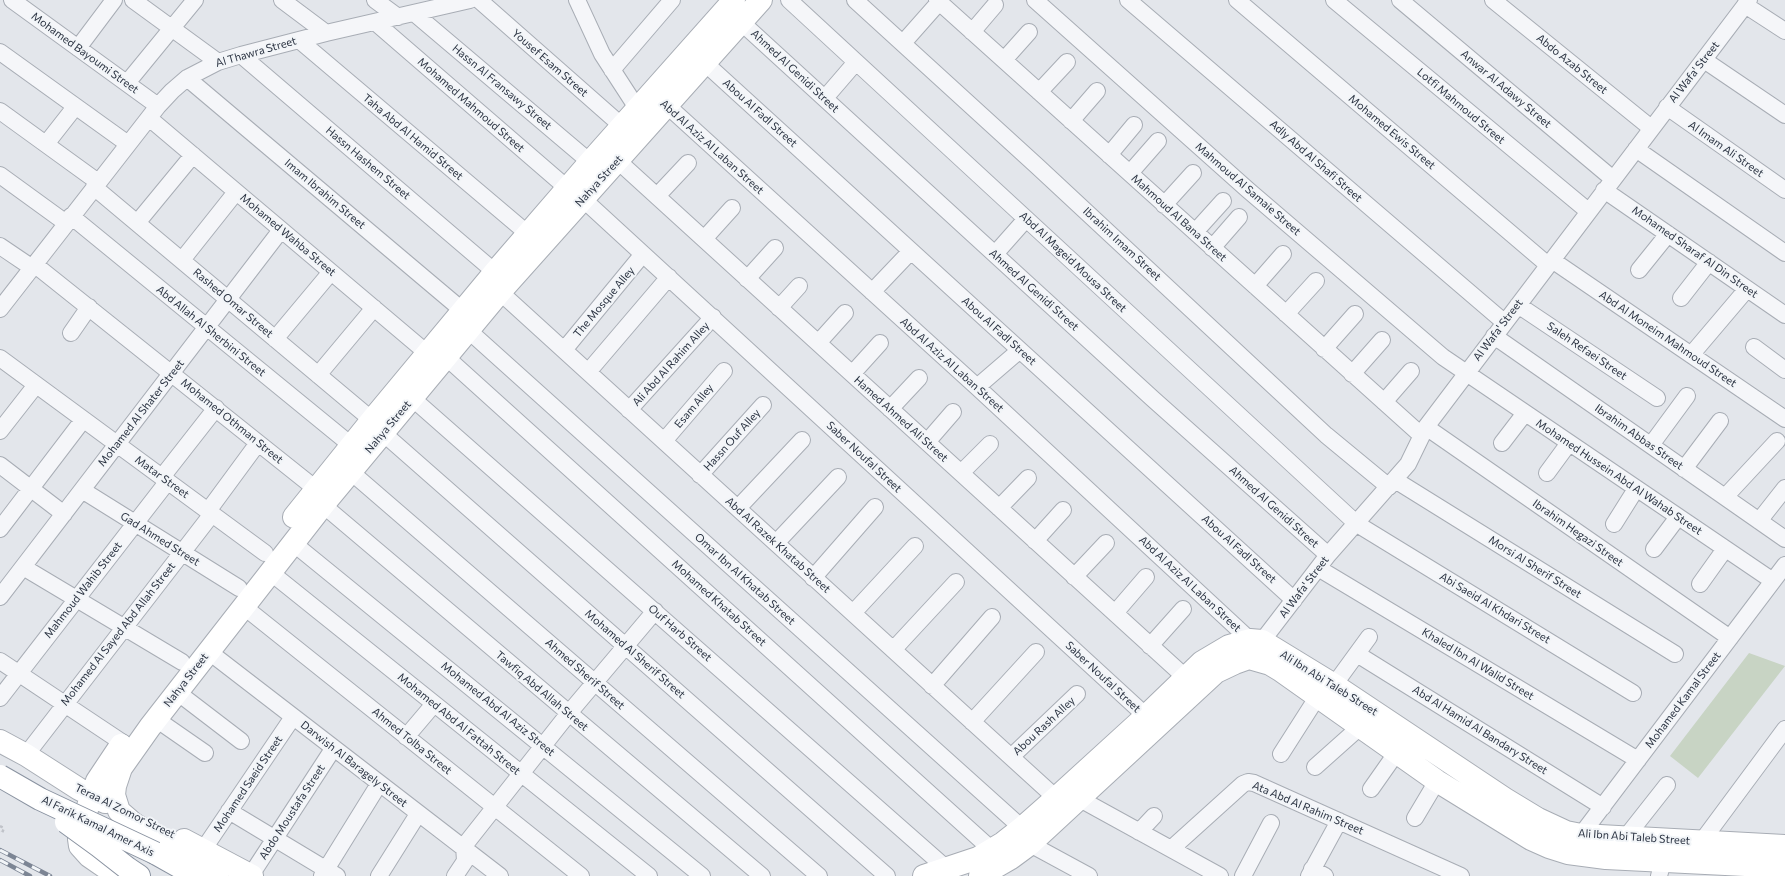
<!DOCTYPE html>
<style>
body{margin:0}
canvas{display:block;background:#e3e6eb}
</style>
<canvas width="1785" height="876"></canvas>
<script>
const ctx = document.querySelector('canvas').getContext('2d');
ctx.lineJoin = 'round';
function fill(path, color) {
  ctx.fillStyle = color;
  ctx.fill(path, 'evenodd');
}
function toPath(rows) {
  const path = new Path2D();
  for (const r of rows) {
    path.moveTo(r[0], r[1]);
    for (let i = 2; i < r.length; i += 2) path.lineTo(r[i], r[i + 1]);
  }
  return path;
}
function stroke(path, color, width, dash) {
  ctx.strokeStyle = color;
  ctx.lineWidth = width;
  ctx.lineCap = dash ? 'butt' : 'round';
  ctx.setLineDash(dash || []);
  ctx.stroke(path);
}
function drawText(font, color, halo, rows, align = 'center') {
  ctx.font = font + ' Commissioner,sans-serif';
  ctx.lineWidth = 4;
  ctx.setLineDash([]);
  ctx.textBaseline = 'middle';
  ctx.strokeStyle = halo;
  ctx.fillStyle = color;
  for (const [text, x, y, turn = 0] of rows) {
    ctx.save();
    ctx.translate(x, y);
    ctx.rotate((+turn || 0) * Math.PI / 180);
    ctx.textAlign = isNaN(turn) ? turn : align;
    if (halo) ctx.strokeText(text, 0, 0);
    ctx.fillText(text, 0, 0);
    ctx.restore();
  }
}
fill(toPath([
 [1749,653,1785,666,1698,778,1670,756]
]), '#c8d4c4');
const street = toPath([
 [12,0,158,106],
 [133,0,218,62],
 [282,0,326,33],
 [375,0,398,17],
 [479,0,622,126],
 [577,0,602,54,637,108],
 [789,0,1357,524,1633,693],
 [855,0,1037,166,1326,435,1389,487],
 [937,0,1421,435],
 [1035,0,1248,190,1443,357,1773,581],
 [1128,0,1504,322],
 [1237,0,1548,265],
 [1334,0,1588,211],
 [1400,0,1613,179],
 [1493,0,1651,128],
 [1745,5,1785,31],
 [414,13,590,162],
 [375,22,567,188],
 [741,22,1153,399,1328,555],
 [972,32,995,5],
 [299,40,527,233],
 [903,43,941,0],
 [78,48,114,0],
 [0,52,128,144],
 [241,55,495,272],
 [1004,60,1029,32],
 [1704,60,1785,115],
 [705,63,1294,600],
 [612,70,672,0],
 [187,78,462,310],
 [127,83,195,0],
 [1039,92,1067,62],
 [825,98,856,62],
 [660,99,977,387,1250,640],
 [1667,107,1785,190],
 [0,111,98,182],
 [149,118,427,353],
 [1071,121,1097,91],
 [46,144,75,107],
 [1636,149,1785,253],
 [1109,155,1134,125],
 [617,160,1185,677],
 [1130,173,1158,141],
 [0,175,66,223],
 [94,187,372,420],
 [1604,190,1785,315],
 [657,196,688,163],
 [583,199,1146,716],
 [1164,205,1193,173],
 [71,216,351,445],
 [137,223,193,155],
 [1195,232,1223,201],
 [704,239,732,208],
 [0,246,31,267],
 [1212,248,1239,217],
 [995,254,1026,219],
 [182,260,236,192],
 [1552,260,1785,419],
 [34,264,316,489],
 [1639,270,1668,234],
 [747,279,775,248],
 [1255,286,1283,254],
 [500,292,1056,798],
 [872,292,911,251],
 [1681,298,1709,262],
 [1518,305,1657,398],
 [779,308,799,286],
 [0,309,158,106,172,91,187,78,218,62,241,55,326,33,470,0],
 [1286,314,1316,281],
 [468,330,1022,828],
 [71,333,89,307],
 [1494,336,1785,539],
 [275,339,331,272],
 [818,343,845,313],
 [1754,347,1785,370],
 [1324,349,1355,314],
 [564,350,643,254],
 [1691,355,1747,289],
 [446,357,992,850],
 [0,358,265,553],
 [588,372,669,277],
 [852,374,880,343],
 [1352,374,1382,340],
 [318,375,374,308],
 [977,387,1020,350],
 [412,398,947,869],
 [1384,402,1411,371],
 [890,409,919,378],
 [629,410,713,317],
 [1426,427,1730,638],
 [0,431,36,385],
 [383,433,887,876],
 [664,441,724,371],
 [927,442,953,412],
 [1502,443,1525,413],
 [1651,445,1687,396],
 [0,465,64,514],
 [1684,469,1720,421],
 [351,472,819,876],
 [961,473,990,444],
 [1547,473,1569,443],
 [700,475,763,405],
 [162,477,216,408],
 [1395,480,1675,654],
 [82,490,239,588],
 [1725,497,1777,441],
 [323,505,762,876],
 [738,508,802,440],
 [999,508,1028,478],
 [208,511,258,443],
 [1759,521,1785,488],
 [1614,524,1636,489],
 [0,529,83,420],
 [1035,541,1063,510],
 [293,543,702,876],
 [776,543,838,477],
 [1654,549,1678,517],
 [23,567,182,662],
 [1318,568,1638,760],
 [270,572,649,876],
 [1074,577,1106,543],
 [813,578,875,507],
 [1700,584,1725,549],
 [0,597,281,230],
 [243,606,581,876],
 [853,613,915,546],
 [1115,613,1146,577],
 [1150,646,1183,609],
 [1256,649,1328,555,1408,464,1426,427,1749,0],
 [893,650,956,582],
 [208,651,500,876],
 [1357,654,1603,807],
 [0,661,123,743],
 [1334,685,1369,637],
 [932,686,992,617],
 [177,692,241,741],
 [0,698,168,481],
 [156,719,205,753],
 [972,722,1036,652],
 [406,737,434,704],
 [1281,754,1318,696],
 [26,755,212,514],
 [1011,757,1077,694],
 [1315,767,1361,726],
 [1371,789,1397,752],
 [1080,799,1220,876],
 [229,811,337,876],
 [1415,818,1437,781],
 [1139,832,1154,816],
 [1581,835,1785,565],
 [1626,837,1667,785],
 [1702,841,1785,729],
 [1030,844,1089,876],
 [1171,849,1243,784,1248,782,1254,783,1461,876],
 [203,850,293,717],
 [1312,869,1325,876],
 [251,875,333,749],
 [322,876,379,784],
 [379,876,418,814],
 [455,876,465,861,464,846,569,713,655,611],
 [1243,876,1271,823],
 [1309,876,1339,821],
 [1659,876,1663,861]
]);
const secondary = toPath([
 [294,517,372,420,495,272,590,162,734,0],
 [0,741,26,755,79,789,105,802],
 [184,840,252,876],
 [118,876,89,856,80,846,79,839,80,829,97,781,121,745],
 [217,876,134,824,119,811,114,795,115,786,121,768,150,727,323,505,500,292,761,0],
 [924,876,978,858,1003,843,1022,828,1056,798,1146,716,1202,662,1229,646,1250,640,1262,641,1334,685,1505,799,1538,819,1566,832,1581,835,1785,846],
 [980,876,1011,858,1030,844,1216,672,1235,663,1249,658,1270,664,1280,670,1437,781,1531,839,1549,847,1568,853,1606,858,1785,867]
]);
const highway = toPath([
 [155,853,196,876],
 [127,868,139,876]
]);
stroke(street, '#a8adb5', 18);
stroke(secondary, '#a8adb5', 24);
stroke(highway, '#8a93a1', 24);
stroke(toPath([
 [0,826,4,828,2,833,0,832]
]), '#c0c3c9', 2.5, [3, 3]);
stroke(street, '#f5f6f9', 16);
stroke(secondary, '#fff', 22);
stroke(highway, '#fff', 22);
const rail = toPath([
 [0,850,50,876],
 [0,860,30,876]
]);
stroke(rail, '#7c8594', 4.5);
stroke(rail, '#f2f5f8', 3, [9]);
const highwayBridge = toPath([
 [0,776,40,799,155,853],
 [66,822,99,846,127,868]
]);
stroke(highwayBridge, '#8a93a1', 24, []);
stroke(highwayBridge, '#fff', 22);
drawText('11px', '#2b3342', '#f2f5f8', [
 ["Al Thawra Street",256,52,-16],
 ["Mohamed Bayoumi Street",85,53,36],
 ["Yousef Esam Street",550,63,41],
 ["Abdo Azab Street",1572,64,39],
 ["Ahmed Al Genidi Street",795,71,43],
 ["Al Wafa' Street",1694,72,-52],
 ["Hassn Al Fransawy Street",502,87,40],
 ["Anwar Al Adawy Street",1506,89,40],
 ["Mohamed Mahmoud Street",471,105,41],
 ["Lotfi Mahmoud Street",1461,106,40],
 ["Abou Al Fadl Street",760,113,42],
 ["Mohamed Ewis Street",1392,132,40],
 ["Taha Abd Al Hamid Street",413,137,40],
 ["Abd Al Aziz Al Laban Street",712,147,42],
 ["Al Imam Ali Street",1726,149,35],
 ["Adly Abd Al Shafi Street",1316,161,41],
 ["Hassn Hashem Street",368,163,40],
 ["Nahya Street",599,181,-48],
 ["Mahmoud Al Samaie Street",1248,189,41],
 ["Imam Ibrahim Street",325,194,40],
 ["Mahmoud Al Bana Street",1179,218,42],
 ["Mohamed Wahba Street",288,235,40],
 ["Ibrahim Imam Street",1122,244,43],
 ["Mohamed Sharaf Al Din Street",1695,252,35],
 ["Abd Al Mageid Mousa Street",1073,262,43],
 ["Ahmed Al Genidi Street",1034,290,42],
 ["The Mosque Alley",604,302,-50],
 ["Rashed Omar Street",233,303,40],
 ["Al Wafa' Street",1498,330,-53],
 ["Abd Allah Al Sherbini Street",211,331,39],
 ["Abou Al Fadl Street",999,331,42],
 ["Abd Al Moneim Mahmoud Street",1668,339,34],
 ["Saleh Refaei Street",1587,351,34],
 ["Ali Abd Al Rahim Alley",671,364,-48],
 ["Abd Al Aziz Al Laban Street",952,365,42],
 ["Esam Alley",694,406,-50],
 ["Mohamed Al Shater Street",141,413,-52],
 ["Hamed Ahmed Ali Street",901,419,42],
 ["Mohamed Othman Street",232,421,39],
 ["Nahya Street",388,427,-50],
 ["Ibrahim Abbas Street",1639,437,35],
 ["Hassn Ouf Alley",732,440,-48],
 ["Saber Noufal Street",864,457,43],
 ["Matar Street",162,477,36],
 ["Mohamed Hussein Abd Al Wahab Street",1619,477,34],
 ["Ahmed Al Genidi Street",1274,507,42],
 ["Ibrahim Hegazi Street",1578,533,35],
 ["Gad Ahmed Street",160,539,32],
 ["Abd Al Razek Khatab Street",778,545,42],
 ["Abou Al Fadl Street",1239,549,42],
 ["Morsi Al Sherif Street",1535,567,32],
 ["Omar Ibn Al Khatab Street",745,579,42],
 ["Abd Al Aziz Al Laban Street",1190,584,43],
 ["Al Wafa' Street",1304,587,-53],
 ["Mahmoud Wahib Street",83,590,-52],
 ["Mohamed Khatab Street",719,603,42],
 ["Abi Saeid Al Khdari Street",1495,608,31],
 ["Ouf Harb Street",680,633,41],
 ["Mohamed Al Sayed Abd Allah Street",118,634,-52],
 ["Mohamed Al Sherif Street",635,654,41],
 ["Khaled Ibn Al Walid Street",1478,664,31],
 ["Ahmed Sherif Street",585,674,41],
 ["Saber Noufal Street",1103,677,43],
 ["Nahya Street",186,680,-52],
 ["Ali Ibn Abi Taleb Street",1329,683,32],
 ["Tawfiq Abd Allah Street",542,691,40],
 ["Mohamed Kamal Street",1683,700,-53],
 ["Mohamed Abd Al Aziz Street",498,709,39],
 ["Mohamed Abd Al Fattah Street",459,724,39],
 ["Abou Rash Alley",1044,726,-43],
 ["Abd Al Hamid Al Bandary Street",1480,730,32],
 ["Ahmed Tolba Street",412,741,39],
 ["Darwish Al Baragely Street",354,764,38],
 ["Mohamed Saeid Street",248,784,-56],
 ["Ata Abd Al Rahim Street",1308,808,23],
 ["Teraa Al Zomor Street",125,811,26],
 ["Abdo Moustafa Street",292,812,-57],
 ["Al Farik Kamal Amer Axis",98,826,26],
 ["Ali Ibn Abi Taleb Street",1634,837,4]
]);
</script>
